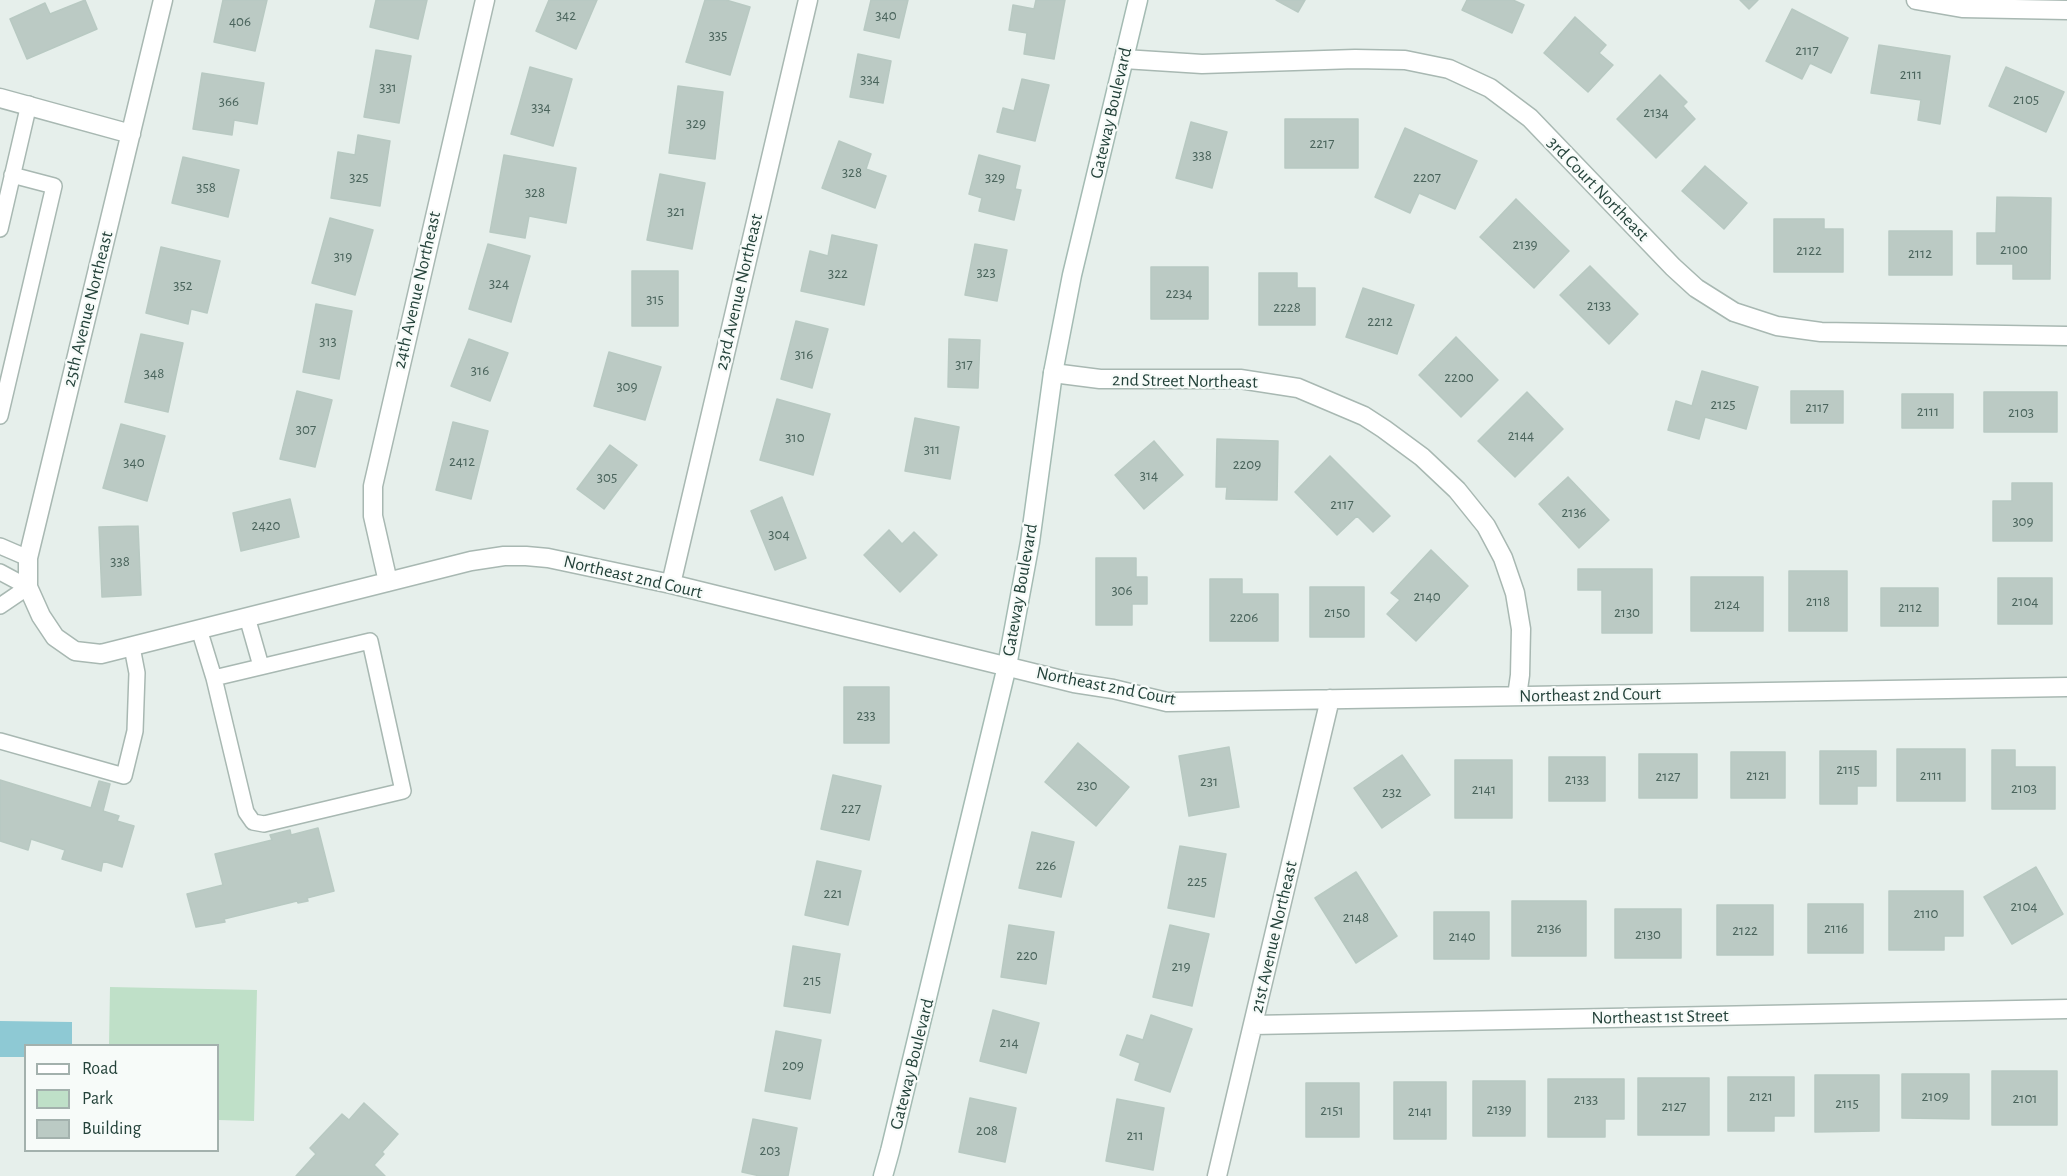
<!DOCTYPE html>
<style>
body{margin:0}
#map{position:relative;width:2067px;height:1176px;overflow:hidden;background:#e6efeb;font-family:"Alegreya Sans",sans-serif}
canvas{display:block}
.legend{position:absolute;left:24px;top:1044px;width:195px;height:108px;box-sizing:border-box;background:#f7fbf9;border:2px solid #a3b1ad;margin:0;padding:8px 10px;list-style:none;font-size:18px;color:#24423a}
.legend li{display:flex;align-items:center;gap:12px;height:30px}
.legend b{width:30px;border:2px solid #a3b1ad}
</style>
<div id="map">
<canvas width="2067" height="1176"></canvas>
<ul class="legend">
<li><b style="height:8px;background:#fff"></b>Road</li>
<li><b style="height:16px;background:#bfe0c8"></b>Park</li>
<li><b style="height:16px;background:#bbcac4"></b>Building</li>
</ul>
</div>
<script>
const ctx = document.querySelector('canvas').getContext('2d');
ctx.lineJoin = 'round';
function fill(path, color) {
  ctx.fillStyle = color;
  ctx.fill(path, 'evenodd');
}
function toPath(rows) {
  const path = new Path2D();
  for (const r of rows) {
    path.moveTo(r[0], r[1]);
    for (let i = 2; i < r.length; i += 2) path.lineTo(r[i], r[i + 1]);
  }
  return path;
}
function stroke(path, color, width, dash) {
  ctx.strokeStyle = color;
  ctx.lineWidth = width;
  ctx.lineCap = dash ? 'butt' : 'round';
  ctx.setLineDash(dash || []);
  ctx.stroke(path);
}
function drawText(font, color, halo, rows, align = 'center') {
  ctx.font = font + ' "Alegreya Sans",sans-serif';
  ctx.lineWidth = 4.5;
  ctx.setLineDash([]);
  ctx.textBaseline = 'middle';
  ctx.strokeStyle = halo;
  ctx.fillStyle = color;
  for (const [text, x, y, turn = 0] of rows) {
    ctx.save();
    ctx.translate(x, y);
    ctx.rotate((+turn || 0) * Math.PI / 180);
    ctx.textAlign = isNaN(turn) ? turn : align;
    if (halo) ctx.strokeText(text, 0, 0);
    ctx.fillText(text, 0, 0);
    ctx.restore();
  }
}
fill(toPath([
 [110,987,257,990,254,1121,218,1120,218,1046,109,1045]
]), '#bfe0c8');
fill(toPath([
 [0,1021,72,1022,72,1045,26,1046,25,1057,0,1057]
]), '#8ec9d4');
const building = toPath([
 [85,0,97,29,27,59,10,19,45,3,50,14,85,0],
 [223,0,267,0,255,51,214,42,223,0],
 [376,0,427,0,418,39,370,27,376,0],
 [549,0,597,0,576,49,536,31,549,0],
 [705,0,726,0,750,7,730,75,686,62,705,0],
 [871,0,908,0,899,38,864,30,871,0],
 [1036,0,1065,0,1054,59,1024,54,1027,33,1009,30,1013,5,1034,9,1036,0],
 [1276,0,1305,0,1298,12,1276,0],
 [1467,0,1513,0,1524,5,1512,33,1462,10,1467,0],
 [1740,0,1758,0,1749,9,1740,0],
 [1792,9,1848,38,1831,73,1810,63,1802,79,1766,61,1792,9],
 [1575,17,1606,45,1599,53,1613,65,1588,92,1544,53,1575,17],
 [1879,45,1950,56,1940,124,1918,120,1921,100,1871,93,1879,45],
 [376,50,411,56,399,123,364,117,376,50],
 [858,54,891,61,883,103,850,97,858,54],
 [530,67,572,79,553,146,511,134,530,67],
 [2006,67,2064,92,2046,132,1989,106,2006,67],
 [202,73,264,83,257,124,234,120,232,135,193,129,202,73],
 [1660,75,1687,102,1683,106,1695,119,1656,158,1617,119,1660,75],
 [1022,79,1049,85,1035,141,997,132,1003,108,1014,111,1022,79],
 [678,86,723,92,715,159,669,153,678,86],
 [1285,119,1358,119,1358,168,1285,168,1285,119],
 [1191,122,1227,132,1212,188,1176,178,1191,122],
 [1405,128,1477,161,1455,209,1419,193,1410,213,1375,197,1405,128],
 [358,135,390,141,380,206,331,198,338,152,355,155,358,135],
 [839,141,871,154,866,169,886,176,875,208,822,188,839,141],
 [504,155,576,168,566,223,529,216,525,238,490,232,504,155],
 [979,155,1020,166,1015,189,1021,190,1014,220,979,211,982,198,969,194,979,155],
 [183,157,239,170,228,217,172,203,183,157],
 [1705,166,1747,203,1724,229,1682,191,1705,166],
 [660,174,705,183,692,249,647,240,660,174],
 [1997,197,2051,198,2050,279,2013,279,2013,264,1977,264,1977,233,1996,233,1997,197],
 [1516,199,1569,251,1534,288,1480,237,1516,199],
 [330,218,373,230,355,295,312,283,330,218],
 [1774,219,1824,219,1824,229,1843,229,1843,272,1774,272,1774,219],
 [1889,231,1952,231,1952,275,1889,275,1889,231],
 [832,235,877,245,864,305,801,291,810,251,828,256,832,235],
 [488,244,530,256,511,322,469,309,488,244],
 [975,244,1007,250,997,301,965,295,975,244],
 [161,247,220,261,207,313,191,309,188,324,146,313,161,247],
 [1590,266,1638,314,1609,344,1560,295,1590,266],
 [1151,267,1208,267,1208,319,1151,319,1151,267],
 [632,271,678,271,678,326,632,326,632,271],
 [1259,273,1297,273,1297,288,1315,288,1315,325,1259,325,1259,273],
 [1363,288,1414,305,1397,354,1346,337,1363,288],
 [316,304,352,311,339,379,303,372,316,304],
 [796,321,828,329,812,388,781,379,796,321],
 [141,334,183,343,168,412,125,402,141,334],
 [1456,337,1498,380,1461,417,1419,375,1456,337],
 [469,339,508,353,490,401,451,386,469,339],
 [949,339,980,340,978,388,948,387,949,339],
 [609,352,661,367,645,420,594,406,609,352],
 [1702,371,1758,387,1746,429,1705,417,1699,439,1668,430,1676,401,1692,406,1702,371],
 [297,391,332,400,315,467,280,459,297,391],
 [1791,391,1843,391,1843,423,1791,423,1791,391],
 [1527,392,1563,429,1515,477,1478,441,1527,392],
 [1984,392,2057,392,2057,432,1984,432,1984,392],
 [1902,394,1953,394,1953,428,1902,428,1902,394],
 [777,399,830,414,813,475,760,460,777,399],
 [915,418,959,427,950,479,905,471,915,418],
 [453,422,488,431,471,499,436,490,453,422],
 [121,424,165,436,147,501,103,488,121,424],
 [1217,439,1278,441,1277,500,1226,499,1227,487,1216,487,1217,439],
 [1154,441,1183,475,1144,509,1115,475,1154,441],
 [610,445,637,465,604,509,577,489,610,445],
 [1330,456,1390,516,1373,532,1357,516,1337,535,1295,492,1330,456],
 [1568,477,1609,520,1579,548,1539,504,1568,477],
 [2012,483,2052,483,2052,541,1993,541,1993,501,2012,501,2012,483],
 [782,497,806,558,775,570,751,511,782,497],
 [290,499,299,537,241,551,233,513,290,499],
 [138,526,141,595,102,597,99,527,138,526],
 [889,530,902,544,914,532,937,555,900,592,864,555,889,530],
 [1431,550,1468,586,1416,641,1387,614,1400,600,1391,593,1431,550],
 [1096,558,1136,558,1136,577,1147,577,1147,604,1132,604,1132,625,1096,625,1096,558],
 [1578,569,1652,569,1652,633,1602,633,1602,590,1578,590,1578,569],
 [1789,571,1847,571,1847,631,1789,631,1789,571],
 [1691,577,1763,577,1763,631,1691,631,1691,577],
 [1998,578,2052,578,2052,624,1998,624,1998,578],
 [1210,579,1242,579,1242,594,1278,594,1278,641,1210,641,1210,579],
 [1310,587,1364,587,1364,637,1310,637,1310,587],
 [1881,588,1938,588,1938,626,1881,626,1881,588],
 [844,687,889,687,889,743,844,743,844,687],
 [1078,743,1129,787,1096,826,1045,782,1078,743],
 [1229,747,1239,807,1189,816,1179,756,1229,747],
 [1897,749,1965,749,1965,801,1897,801,1897,749],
 [1992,750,2015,750,2015,767,2055,767,2055,809,1992,809,1992,750],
 [1820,751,1876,751,1876,786,1857,786,1857,804,1820,804,1820,751],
 [1731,752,1785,752,1785,798,1731,798,1731,752],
 [1639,754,1697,754,1697,798,1639,798,1639,754],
 [1402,755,1430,795,1382,828,1354,788,1402,755],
 [1549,757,1605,757,1605,801,1549,801,1549,757],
 [1455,760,1512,760,1512,818,1455,818,1455,760],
 [833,775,881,786,869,840,821,829,833,775],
 [0,780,91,808,99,781,110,784,103,811,119,816,117,821,134,826,122,867,103,861,101,871,62,859,65,850,31,839,28,850,0,841,0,780],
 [318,828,334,891,307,898,308,901,298,903,297,901,224,919,225,922,196,927,187,894,223,885,215,854,272,840,270,835,290,830,291,835,318,828],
 [1032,832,1074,842,1061,897,1019,888,1032,832],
 [1180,846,1226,854,1214,917,1168,908,1180,846],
 [817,861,861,871,848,925,805,915,817,861],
 [2036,867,2063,914,2012,944,1984,897,2036,867],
 [1356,872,1397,936,1356,963,1315,898,1356,872],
 [1889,891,1963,891,1963,936,1944,936,1944,950,1889,950,1889,891],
 [1512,901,1586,901,1586,956,1512,956,1512,901],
 [1808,904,1863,904,1863,953,1808,953,1808,904],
 [1717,905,1773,905,1773,955,1717,955,1717,905],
 [1615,909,1681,909,1681,958,1615,958,1615,909],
 [1434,912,1489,912,1489,959,1434,959,1434,912],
 [1009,925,1054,932,1046,984,1001,977,1009,925],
 [1170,925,1209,934,1192,1006,1153,997,1170,925],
 [793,946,840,954,830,1013,784,1006,793,946],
 [993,1010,1039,1023,1026,1073,980,1061,993,1010],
 [1151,1015,1192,1029,1170,1092,1135,1080,1140,1063,1120,1055,1127,1035,1143,1040,1151,1015],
 [776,1031,821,1040,810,1099,765,1091,776,1031],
 [1992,1071,2057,1071,2057,1125,1992,1125,1992,1071],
 [1902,1074,1969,1074,1969,1119,1902,1118,1902,1074],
 [1815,1075,1879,1075,1879,1131,1815,1132,1815,1075],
 [1728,1077,1794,1077,1794,1116,1774,1116,1774,1131,1728,1131,1728,1077],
 [1638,1078,1709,1078,1709,1135,1638,1135,1638,1078],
 [1548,1079,1624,1079,1624,1119,1605,1119,1605,1137,1548,1137,1548,1079],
 [1473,1081,1525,1081,1525,1136,1473,1136,1473,1081],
 [1394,1082,1446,1082,1446,1139,1394,1139,1394,1082],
 [1306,1083,1359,1083,1359,1137,1306,1137,1306,1083],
 [970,1098,1016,1108,1005,1162,959,1152,970,1098],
 [1117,1099,1164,1108,1153,1170,1106,1161,1117,1099],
 [364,1103,398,1134,382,1152,384,1154,374,1165,385,1176,296,1176,316,1154,310,1148,342,1114,349,1120,364,1103],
 [753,1119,797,1128,788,1176,760,1176,742,1172,753,1119]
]);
fill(building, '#bbcac4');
stroke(building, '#b8c9c2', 1.5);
const service = toPath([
 [0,229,29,104],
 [0,416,54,186,12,175],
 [0,546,28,558],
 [0,572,28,587,0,606],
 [247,617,261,666],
 [199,629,214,678,246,812,253,822,264,824,403,791,370,641,214,678],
 [0,741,124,776,135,731,137,673,132,647]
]);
const minor = toPath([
 [163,0,28,558,28,587,41,616,55,637,75,651,101,654,471,561,504,556,526,556,548,558,671,584,1074,683,1113,689,1167,702,2067,687],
 [1916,0,1962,8,2067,10],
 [1124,59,1202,64,1355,59,1405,60,1449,69,1490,88,1530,118,1673,267,1696,288,1734,312,1777,326,1821,332,2067,336],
 [0,98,131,134],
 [1053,373,1100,379,1240,379,1298,388,1364,416,1384,429,1422,457,1457,490,1486,526,1503,558,1515,593,1521,629,1520,675,1517,696],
 [388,582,373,516,373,486,485,0],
 [671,584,808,0],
 [1253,1025,2067,1009],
 [1217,1176,1330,699]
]);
const secondary = toPath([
 [883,1176,890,1151,1007,666,1030,542,1053,373,1072,275,1138,0]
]);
stroke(service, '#a8b8b2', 18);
stroke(minor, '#a8b8b2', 21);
stroke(secondary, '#a4bbb3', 21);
stroke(service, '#fff', 15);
stroke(minor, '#fff', 18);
stroke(secondary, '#fff', 18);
drawText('15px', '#4a645c', null, [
 ["342",566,15],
 ["340",886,15],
 ["406",240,21],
 ["335",718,35],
 ["2117",1807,50],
 ["2111",1911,74],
 ["334",870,79],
 ["331",388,87],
 ["2105",2026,99],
 ["366",229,101],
 ["334",541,107],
 ["2134",1656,112],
 ["329",696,123],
 ["2217",1322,143],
 ["338",1202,155],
 ["328",852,172],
 ["325",359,177],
 ["329",995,177],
 ["2207",1427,177],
 ["358",206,187],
 ["328",535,192],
 ["321",676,211],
 ["2139",1525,244],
 ["2100",2014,249],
 ["2122",1809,250],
 ["2112",1920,253],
 ["319",343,256],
 ["323",986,272],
 ["322",838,273],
 ["324",499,283],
 ["352",183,285],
 ["2234",1179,293],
 ["315",655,299],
 ["2133",1599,305],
 ["2228",1287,307],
 ["2212",1380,321],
 ["313",328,341],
 ["316",804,354],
 ["317",964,364],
 ["316",480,370],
 ["348",154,373],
 ["2200",1459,377],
 ["309",627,386],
 ["2125",1723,404],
 ["2117",1817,407],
 ["2111",1928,411],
 ["2103",2021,412],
 ["307",306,429],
 ["2144",1521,435],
 ["310",795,437],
 ["311",932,449],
 ["2412",462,461],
 ["340",134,462],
 ["2209",1247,464],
 ["314",1149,475],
 ["305",607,477],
 ["2117",1342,504],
 ["2136",1574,512],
 ["309",2023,521],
 ["2420",266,525],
 ["304",779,534],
 ["338",120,561],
 ["306",1122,590],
 ["2140",1427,596],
 ["2118",1818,601],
 ["2104",2025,601],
 ["2124",1727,604],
 ["2112",1910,607],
 ["2150",1337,612],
 ["2130",1627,612],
 ["2206",1244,617],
 ["233",866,715],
 ["2115",1848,769],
 ["2121",1758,775],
 ["2111",1931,775],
 ["2127",1668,776],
 ["2133",1577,779],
 ["231",1209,781],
 ["230",1087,785],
 ["2103",2024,788],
 ["2141",1484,789],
 ["232",1392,792],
 ["227",851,808],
 ["226",1046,865],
 ["225",1197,881],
 ["221",833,893],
 ["2104",2024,906],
 ["2110",1926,913],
 ["2148",1356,917],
 ["2136",1549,928],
 ["2116",1836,928],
 ["2122",1745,930],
 ["2130",1648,934],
 ["2140",1462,936],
 ["220",1027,955],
 ["219",1181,966],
 ["215",812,980],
 ["214",1009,1042],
 ["209",793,1065],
 ["2121",1761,1096],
 ["2109",1935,1096],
 ["2101",2025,1098],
 ["2133",1586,1099],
 ["2115",1847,1103],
 ["2127",1674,1106],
 ["2139",1499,1109],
 ["2151",1332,1110],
 ["2141",1420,1111],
 ["208",987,1130],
 ["211",1135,1135],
 ["203",770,1150]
]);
drawText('18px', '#24423a', '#f7fbf9', [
 ["Gateway Boulevard",1111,113,-77],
 ["3rd Court Northeast",1598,189,46],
 ["24th Avenue Northeast",417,290,-77],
 ["23rd Avenue Northeast",739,292,-77],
 ["25th Avenue Northeast",88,309,-76],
 ["2nd Street Northeast",1185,381,1],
 ["Northeast 2nd Court",633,577,13],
 ["Gateway Boulevard",1020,590,-80],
 ["Northeast 2nd Court",1106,686,11],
 ["Northeast 2nd Court",1590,695,-1],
 ["21st Avenue Northeast",1274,937,-77],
 ["Northeast 1st Street",1660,1017,-1],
 ["Gateway Boulevard",912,1064,-76]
]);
</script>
